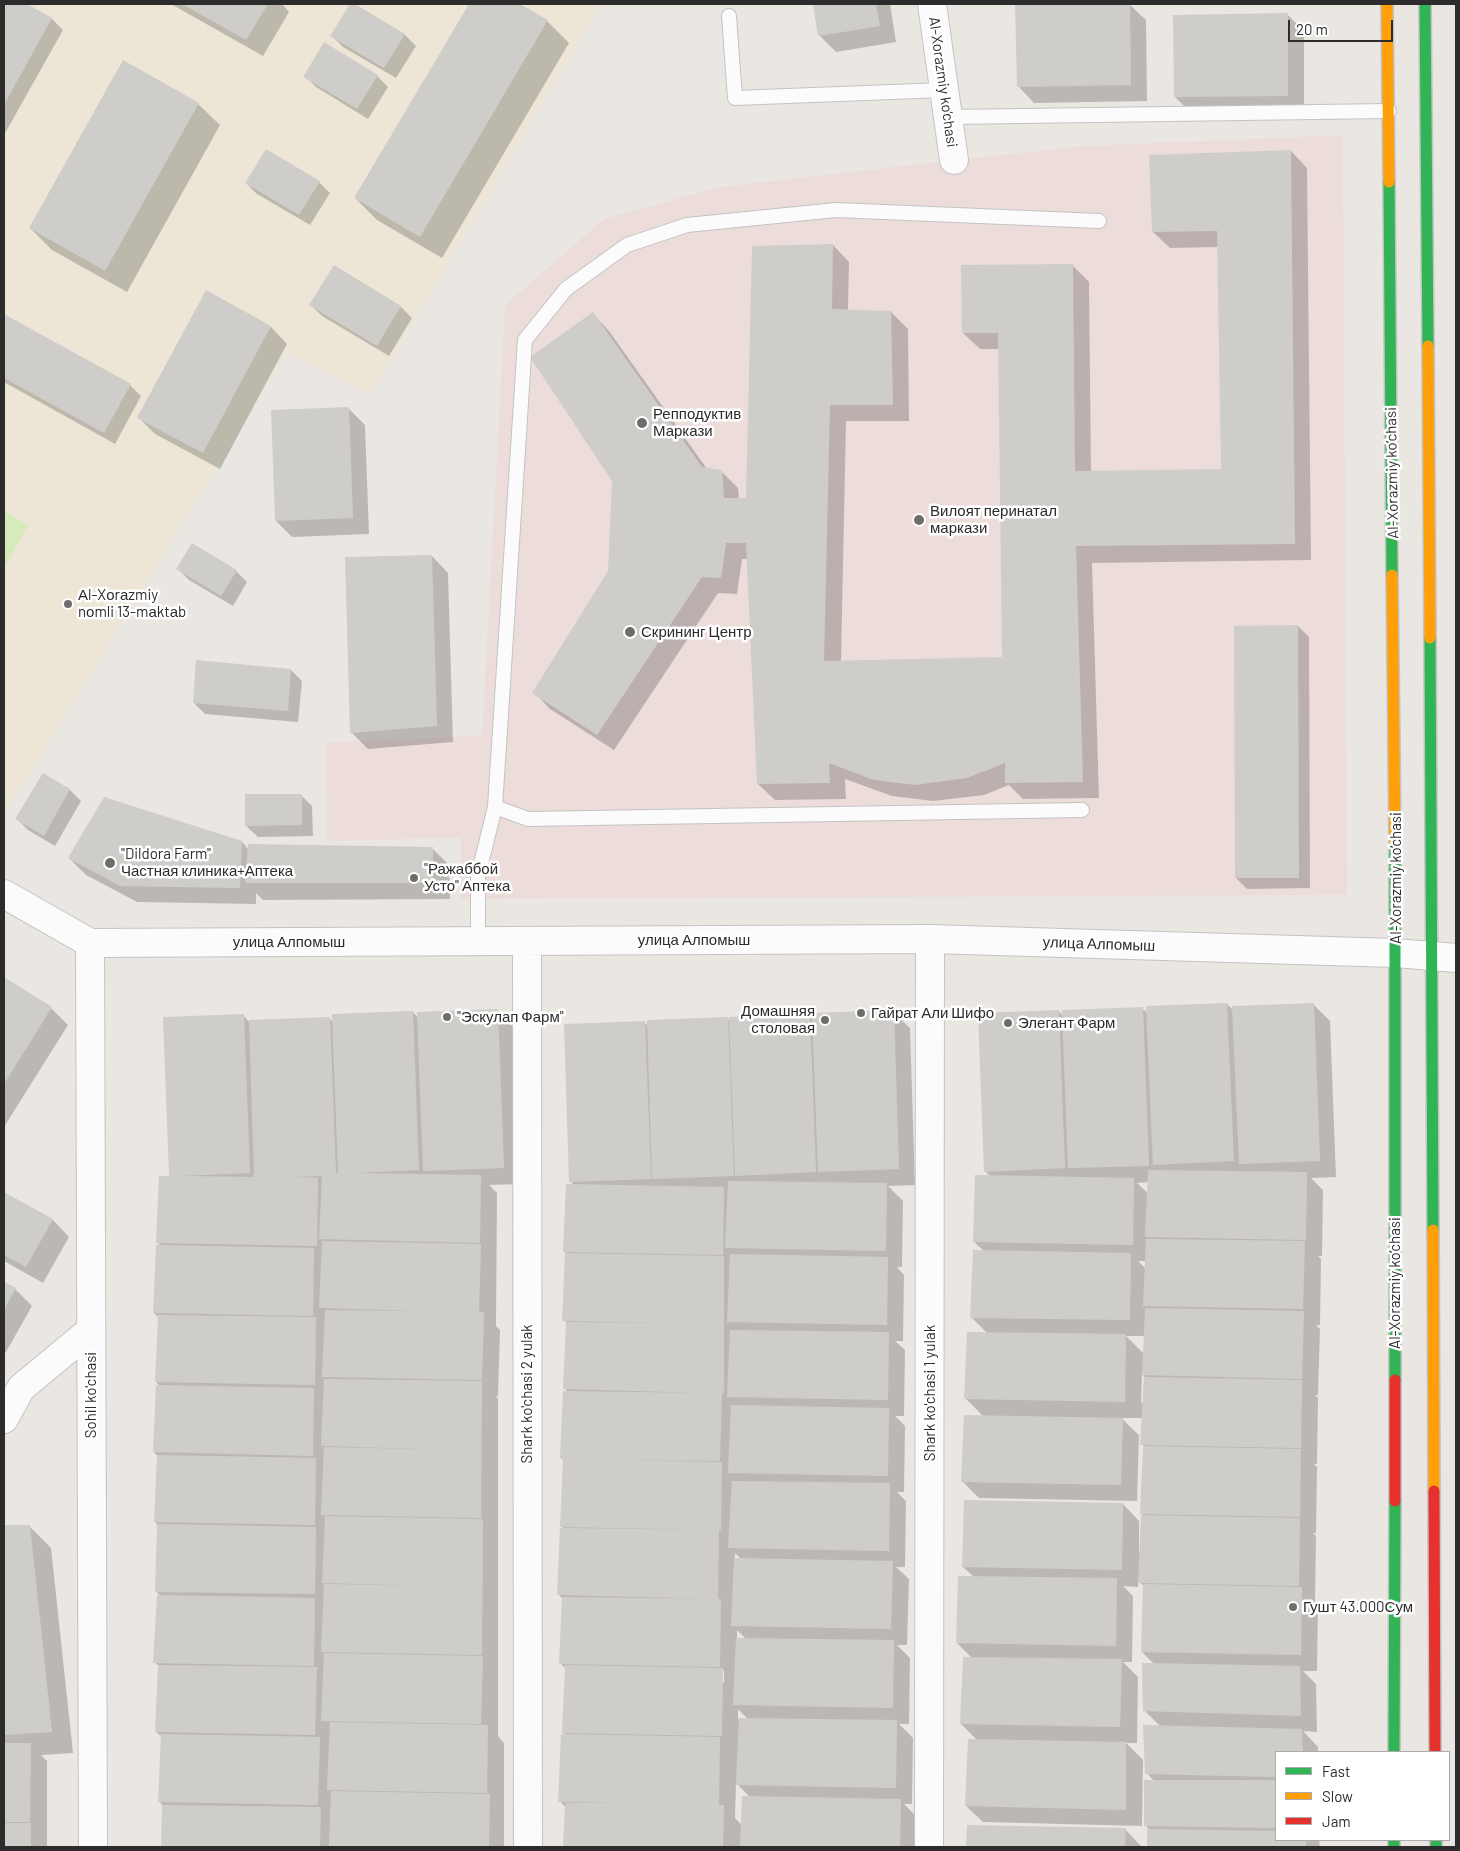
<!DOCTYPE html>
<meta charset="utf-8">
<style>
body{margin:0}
#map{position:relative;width:1460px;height:1851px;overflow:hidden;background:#eae7e2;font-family:Barlow,sans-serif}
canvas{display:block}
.frame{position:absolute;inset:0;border:5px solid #2c2c2c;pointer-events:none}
.legend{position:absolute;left:1275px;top:1751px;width:175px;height:90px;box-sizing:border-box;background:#fff;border:1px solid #ababab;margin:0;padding:6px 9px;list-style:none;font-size:15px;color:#2c2c2c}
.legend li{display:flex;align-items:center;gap:10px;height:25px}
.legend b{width:25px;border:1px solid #ababab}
.scale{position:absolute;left:1288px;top:20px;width:105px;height:22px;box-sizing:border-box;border:2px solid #2c2c2c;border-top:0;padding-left:6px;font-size:15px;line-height:18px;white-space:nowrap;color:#2c2c2c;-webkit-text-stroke:4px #fff;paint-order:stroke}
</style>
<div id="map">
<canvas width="1460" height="1851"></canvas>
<div class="frame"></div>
<ul class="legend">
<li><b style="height:6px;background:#30b455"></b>Fast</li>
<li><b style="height:6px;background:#ff9f0a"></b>Slow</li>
<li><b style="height:6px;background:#e5322d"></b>Jam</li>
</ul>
<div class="scale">20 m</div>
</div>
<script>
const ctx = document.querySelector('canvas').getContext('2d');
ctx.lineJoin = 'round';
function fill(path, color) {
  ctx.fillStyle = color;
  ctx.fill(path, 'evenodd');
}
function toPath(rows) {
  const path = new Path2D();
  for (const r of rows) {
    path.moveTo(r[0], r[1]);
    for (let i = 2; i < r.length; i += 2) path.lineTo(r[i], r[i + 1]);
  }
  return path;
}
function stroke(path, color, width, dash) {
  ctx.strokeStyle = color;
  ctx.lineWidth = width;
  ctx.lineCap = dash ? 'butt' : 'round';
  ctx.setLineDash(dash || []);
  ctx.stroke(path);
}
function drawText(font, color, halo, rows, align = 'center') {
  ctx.font = font + ' Barlow,sans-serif';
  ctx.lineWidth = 5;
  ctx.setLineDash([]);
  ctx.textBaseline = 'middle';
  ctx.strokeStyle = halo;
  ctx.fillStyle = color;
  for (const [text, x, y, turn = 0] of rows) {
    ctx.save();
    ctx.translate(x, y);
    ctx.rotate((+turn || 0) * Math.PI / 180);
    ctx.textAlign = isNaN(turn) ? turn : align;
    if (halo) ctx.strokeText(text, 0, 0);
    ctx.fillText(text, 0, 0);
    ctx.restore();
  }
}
fill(toPath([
 [4,4,601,4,371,394,287,352,5,814]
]), '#ede6d7');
fill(toPath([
 [1343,135,1347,895,460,899,461,838,327,841,326,743,482,735,505,305,604,219,720,187,954,160,1085,146]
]), '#ecdddb');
fill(toPath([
 [4,511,28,525,4,569]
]), '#d7eab9');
fill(toPath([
 [4,4,24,4,52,19,63,30,4,135],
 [171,4,282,4,289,12,263,56],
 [352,4,405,35,416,46,396,78,343,47,332,36],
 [470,4,517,4,547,21,569,43,442,258,377,220,355,198],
 [814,4,890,4,896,42,836,52,819,35],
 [1129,4,1146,20,1147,101,1034,103,1018,86,1017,5],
 [1287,14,1304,31,1304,112,1191,113,1175,97],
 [305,76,377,76,388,87,368,119,316,87],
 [198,104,220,125,127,292,52,250,30,228],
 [1291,151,1307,168,1311,560,1092,563,1099,798,1023,799,1009,785,984,795,933,801,892,796,845,779,846,799,775,800,758,784,748,559,742,559,737,594,718,593,614,750,550,709,534,692,609,571,613,481,593,314,609,331,707,469,721,471,738,488,739,499,747,500,833,245,849,262,848,311,891,312,908,329,909,421,846,421,841,662,1003,659,999,349,980,349,963,333,1072,265,1089,282,1091,472,1222,470,1219,247,1170,248,1153,232],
 [319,182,330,193,310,225,257,194,246,183],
 [334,266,401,307,412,318,389,356,322,316,311,305],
 [206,292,271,327,287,344,220,469,155,434,138,417],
 [4,315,130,385,141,396,115,444,4,382],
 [348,408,365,425,369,534,292,537,276,521],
 [192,545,236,571,247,582,233,606,189,580,178,569],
 [432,556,448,573,453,742,368,749,351,732],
 [1298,626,1309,637,1310,888,1247,889,1236,878],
 [291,670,302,681,298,722,205,714,194,703],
 [43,774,70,790,81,801,55,846,28,830,17,819],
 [301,795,312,806,313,836,258,837,246,826],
 [242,842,248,849,432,848,449,865,450,899,263,900,256,893,256,904,137,902,86,875,69,858],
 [4,978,51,1008,68,1025,4,1127],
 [1227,1004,1234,1011,1313,1004,1330,1021,1336,1177,1311,1178,1323,1190,1322,1256,1318,1256,1321,1259,1320,1325,1316,1325,1320,1329,1318,1395,1315,1395,1318,1398,1317,1464,1314,1464,1317,1467,1316,1533,1313,1533,1316,1536,1315,1602,1318,1605,1317,1671,1303,1671,1316,1684,1317,1732,1303,1731,1318,1747,1318,1752,1276,1752,1276,1840,1319,1840,1320,1847,1148,1847,1149,1829,1146,1826,1154,1781,1147,1773,1161,1727,1145,1711,1155,1665,1142,1652,1145,1587,1138,1581,1138,1587,1123,1586,1133,1596,1132,1662,1123,1662,1138,1677,1137,1743,1126,1743,1143,1760,1142,1826,983,1822,966,1806,978,1741,961,1724,972,1658,957,1643,974,1577,963,1567,1123,1504,1139,1521,1139,1552,1141,1552,1144,1446,1142,1444,1143,1418,1121,1418,1139,1435,1137,1501,979,1498,962,1481,983,1416,966,1399,987,1333,971,1317,984,1251,974,1242,990,1176,985,1171,1059,1011,1063,1016,1142,1008,1148,1014],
 [1149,1182,1149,1194,1137,1183],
 [1138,1261,1147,1261,1146,1269],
 [1126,1336,1145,1336,1144,1354],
 [1142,1374,1145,1377,1144,1403,1141,1403],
 [498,1011,514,1027,520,1184,489,1185,497,1193,496,1326,500,1330,498,1396,496,1396,498,1399,498,1736,504,1743,504,1847,162,1847,163,1806,159,1801,162,1737,156,1732,159,1667,155,1662,161,1597,156,1591,158,1525,155,1522,158,1457,154,1452,161,1387,156,1382,159,1318,154,1313,162,1247,158,1243,170,1177,243,1015,249,1022,329,1018,334,1023,413,1012,418,1018],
 [893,1012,910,1028,915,1185,888,1186,903,1201,902,1267,897,1267,904,1275,903,1341,895,1341,905,1350,904,1416,895,1416,905,1426,904,1492,897,1492,906,1501,905,1567,896,1567,909,1579,907,1645,897,1645,910,1658,909,1724,899,1724,913,1738,912,1804,904,1804,917,1817,916,1847,565,1847,566,1808,560,1801,566,1735,563,1732,566,1669,561,1664,563,1599,559,1595,564,1529,561,1526,564,1461,561,1458,568,1392,565,1389,568,1324,564,1320,567,1254,564,1251,574,1185,571,1182,644,1022,648,1026,727,1018,731,1022,810,1015,814,1019],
 [735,1553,742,1560,735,1560],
 [737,1630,746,1639,737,1639],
 [722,1668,724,1671,724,1683,721,1683],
 [738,1709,748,1719,738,1719],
 [736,1783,750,1797,742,1825,735,1818],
 [4,1193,53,1220,69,1237,43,1283,4,1261],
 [4,1283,15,1289,32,1306,6,1352,4,1351],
 [4,1526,29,1526,51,1548,73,1753,41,1755,47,1761,47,1847,4,1847],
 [968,1826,1125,1829,1142,1847,967,1847]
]), '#0003');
fill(toPath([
 [4,4,27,4,52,18,4,105],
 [182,4,268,4,246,40],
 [350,4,355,4,405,34,384,68,330,36],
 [469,4,520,4,548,20,420,237,354,198],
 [813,4,876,4,880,26,818,36],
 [1015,4,1130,4,1131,85,1017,87],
 [1288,13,1288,96,1174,97,1173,15],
 [324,42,378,75,357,109,303,77],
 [123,60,199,103,105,271,29,228],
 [266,149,320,181,299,215,245,183],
 [1291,150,1295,544,1076,546,1083,782,1005,783,1005,763,967,778,915,785,874,780,829,763,830,783,757,784,746,543,726,543,721,578,702,577,597,735,532,693,608,571,612,481,530,357,593,312,702,467,722,470,724,498,746,498,752,246,833,244,832,309,891,311,893,405,830,405,824,661,1002,657,998,333,962,333,961,265,1073,264,1075,471,1221,469,1217,231,1152,232,1149,155],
 [334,265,401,306,377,346,309,305],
 [206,290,271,326,203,453,137,418],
 [4,314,131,384,104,433,4,378],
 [349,407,353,518,275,521,271,410],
 [192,543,237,570,221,596,176,569],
 [432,555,437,726,350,733,345,557],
 [1298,625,1299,878,1235,878,1234,626],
 [196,660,291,669,288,711,193,703],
 [43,773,70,789,44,836,15,819],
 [245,794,302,794,302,825,245,826],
 [104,797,242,841,240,888,120,886,68,858],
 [248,844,433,847,433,883,245,883],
 [4,977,52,1007,4,1084],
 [1227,1003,1234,1161,1153,1165,1146,1006],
 [1314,1003,1320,1161,1239,1164,1232,1006],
 [1143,1007,1149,1166,1068,1168,1062,1010],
 [498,1009,504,1168,423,1171,417,1012],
 [894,1010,899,1169,818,1172,812,1013],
 [1059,1010,1065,1168,984,1172,978,1013],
 [413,1011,419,1170,354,1173,481,1175,480,1243,319,1239,322,1176,292,1177,318,1178,317,1246,156,1243,159,1176,169,1176,163,1017,244,1014,250,1173,180,1176,254,1177,249,1020,330,1017,336,1173,338,1173,332,1014],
 [810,1013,816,1172,735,1176,729,1017],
 [728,1017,734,1176,652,1179,647,1020],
 [645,1021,651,1179,569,1182,564,1024],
 [1148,1170,1307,1172,1306,1240,1145,1237],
 [975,1175,1134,1178,1133,1245,973,1242],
 [728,1181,887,1183,886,1251,725,1248],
 [566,1184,724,1187,723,1255,563,1252],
 [4,1192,53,1219,26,1267,4,1255],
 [1146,1239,1305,1241,1303,1309,1143,1306],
 [322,1241,481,1244,479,1312,484,1312,482,1380,322,1377,325,1310,424,1311,319,1308],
 [156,1245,314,1248,313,1316,153,1313],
 [973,1250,1131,1253,1130,1320,970,1318],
 [565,1253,724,1256,724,1393,722,1393,720,1461,603,1460,722,1462,721,1530,560,1527,563,1458,560,1458,563,1391,707,1393,563,1389,566,1322,677,1323,562,1321],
 [730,1254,888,1257,887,1325,727,1322],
 [4,1282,16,1288,4,1310],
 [1145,1308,1304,1311,1302,1379,1142,1375],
 [158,1315,316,1317,315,1385,155,1382],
 [730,1330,889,1332,888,1400,727,1397],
 [967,1332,1126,1334,1125,1402,964,1399],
 [1144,1377,1302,1380,1301,1448,1140,1445],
 [324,1379,482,1381,481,1518,321,1515,324,1447,457,1450,321,1446],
 [156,1385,314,1388,313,1456,153,1452],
 [731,1405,889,1408,888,1476,728,1473],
 [964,1415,1123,1418,1121,1485,961,1482],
 [1143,1446,1301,1449,1300,1517,1140,1514],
 [157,1455,316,1458,315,1525,154,1522],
 [732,1481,890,1483,889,1551,728,1548],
 [964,1500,1123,1503,1122,1570,962,1567],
 [1141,1515,1300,1518,1299,1586,1138,1583],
 [325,1516,483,1519,482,1655,321,1652,324,1584,434,1586,322,1583],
 [157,1524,316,1527,315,1594,155,1592],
 [4,1525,30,1525,52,1732,4,1735],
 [560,1528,719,1530,718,1599,557,1595],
 [734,1558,893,1561,891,1629,731,1626],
 [958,1576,1117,1578,1116,1646,956,1643],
 [1143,1584,1302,1587,1301,1655,1141,1652],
 [157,1595,315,1598,314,1666,153,1663],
 [562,1597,721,1599,720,1667,559,1664],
 [736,1638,894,1640,893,1708,733,1705],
 [324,1653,483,1656,481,1724,321,1721],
 [963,1657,1122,1659,1120,1727,960,1724],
 [1142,1663,1300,1666,1301,1716,1143,1711],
 [158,1665,317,1667,315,1735,155,1732],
 [565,1665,723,1668,722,1736,562,1733],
 [739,1718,897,1720,896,1788,736,1785],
 [330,1722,488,1725,487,1793,327,1790],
 [1143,1725,1302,1729,1303,1752,1276,1752,1276,1777,1145,1774],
 [161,1734,320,1737,318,1805,158,1802],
 [561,1734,720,1737,719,1805,724,1805,723,1847,563,1847,565,1803,629,1803,558,1802],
 [968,1739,1126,1742,1126,1810,965,1806],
 [4,1743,31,1743,30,1822,4,1822],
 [1144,1780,1276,1780,1276,1828,1144,1826],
 [331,1791,490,1794,489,1847,329,1847],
 [742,1796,901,1799,900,1847,740,1847],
 [162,1805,321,1807,320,1847,161,1847],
 [4,1823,31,1823,31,1847,4,1847],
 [967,1825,1126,1828,1125,1847,966,1847],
 [1147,1829,1276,1831,1276,1840,1306,1840,1306,1847,1147,1847]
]), '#cfcdc9');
const lane = toPath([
 [729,16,735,98,944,90],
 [948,117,1389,111],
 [495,807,525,340,566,289,627,245,687,225,836,210,1099,221],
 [478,941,478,876,495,807,528,819,1082,810]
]);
const street = toPath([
 [932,4,954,160],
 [4,894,90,943,930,939,1396,953,1456,958],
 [527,941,528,1847],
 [90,943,93,1847],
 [4,1419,21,1388,91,1330],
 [929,1847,930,939]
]);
const fast = toPath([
 [1425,4,1428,346],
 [1389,182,1392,575],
 [1430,638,1433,1230],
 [1395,1380,1395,843],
 [1394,1752,1395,1501],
 [1394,1840,1394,1847],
 [1436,1840,1436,1847]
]);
const slow = toPath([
 [1387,4,1389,182],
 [1428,346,1430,638],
 [1392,575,1395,843],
 [1433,1230,1434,1491]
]);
const jam = toPath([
 [1434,1491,1435,1752],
 [1395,1501,1395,1380]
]);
stroke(lane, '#c4c3c3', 16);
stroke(street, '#c4c3c3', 30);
stroke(fast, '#c4c3c3', 14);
stroke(slow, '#c4c3c3', 14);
stroke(jam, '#c4c3c3', 14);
stroke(lane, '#fcfbfb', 14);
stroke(street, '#fcfbfb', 28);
stroke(fast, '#30b455', 11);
stroke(slow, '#ff9f0a', 11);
stroke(jam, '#e5322d', 11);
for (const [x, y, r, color] of [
 [642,423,6,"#6e6d6c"],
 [919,520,6,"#6e6d6c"],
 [68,604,5,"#6e6d6c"],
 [630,632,6,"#6e6d6c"],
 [110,863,6,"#6e6d6c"],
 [414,878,5,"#6e6d6c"],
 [861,1013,5,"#6e6d6c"],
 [447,1017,5,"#6e6d6c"],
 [825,1020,5,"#6e6d6c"],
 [1008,1023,5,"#6e6d6c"],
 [1293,1607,5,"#6e6d6c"]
]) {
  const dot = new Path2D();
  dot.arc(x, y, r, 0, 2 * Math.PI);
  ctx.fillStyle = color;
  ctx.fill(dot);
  stroke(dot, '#fff', 2);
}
drawText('15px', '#2c2c2c', '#fff', [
 ["Al-Xorazmiy ko’chasi",943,82,82],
 ["Al-Xorazmiy ko’chasi",1392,473,-91],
 ["Al-Xorazmiy ko’chasi",1396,878,-90],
 ["улица Алпомыш",694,940],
 ["улица Алпомыш",289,942],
 ["улица Алпомыш",1099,944,2],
 ["Al-Xorazmiy ko’chasi",1395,1283,-90],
 ["Shark ko'chasi 1 yulak",930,1393,-90],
 ["Shark ko'chasi 2 yulak",527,1394,-90],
 ["Sohil ko'chasi",91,1395,-90]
]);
drawText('15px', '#2c2c2c', '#fff', [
 ["Репподуктив",653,414],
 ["Маркази",653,431],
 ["Вилоят перинатал",930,511],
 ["маркази",930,528],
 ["Аl-Xоrаzmiy",78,595],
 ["nоmli 13-mаktаb",78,612],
 ["Скрининг Центр",641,632],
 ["\"Dildora Farm\"",121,854],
 ["Частная клиника+Аптека",121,871],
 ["\"Ражаббой",424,869],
 ["Усто\" Аптека",424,886],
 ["Домашняя",815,1011,"right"],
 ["столовая",815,1028,"right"],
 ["Гайрат Али Шифо",871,1013],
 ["\"Эскулап Фарм\"",457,1017],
 ["Элегант Фарм",1018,1023],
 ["Гушт 43.000Сум",1303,1607]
], 'left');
</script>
